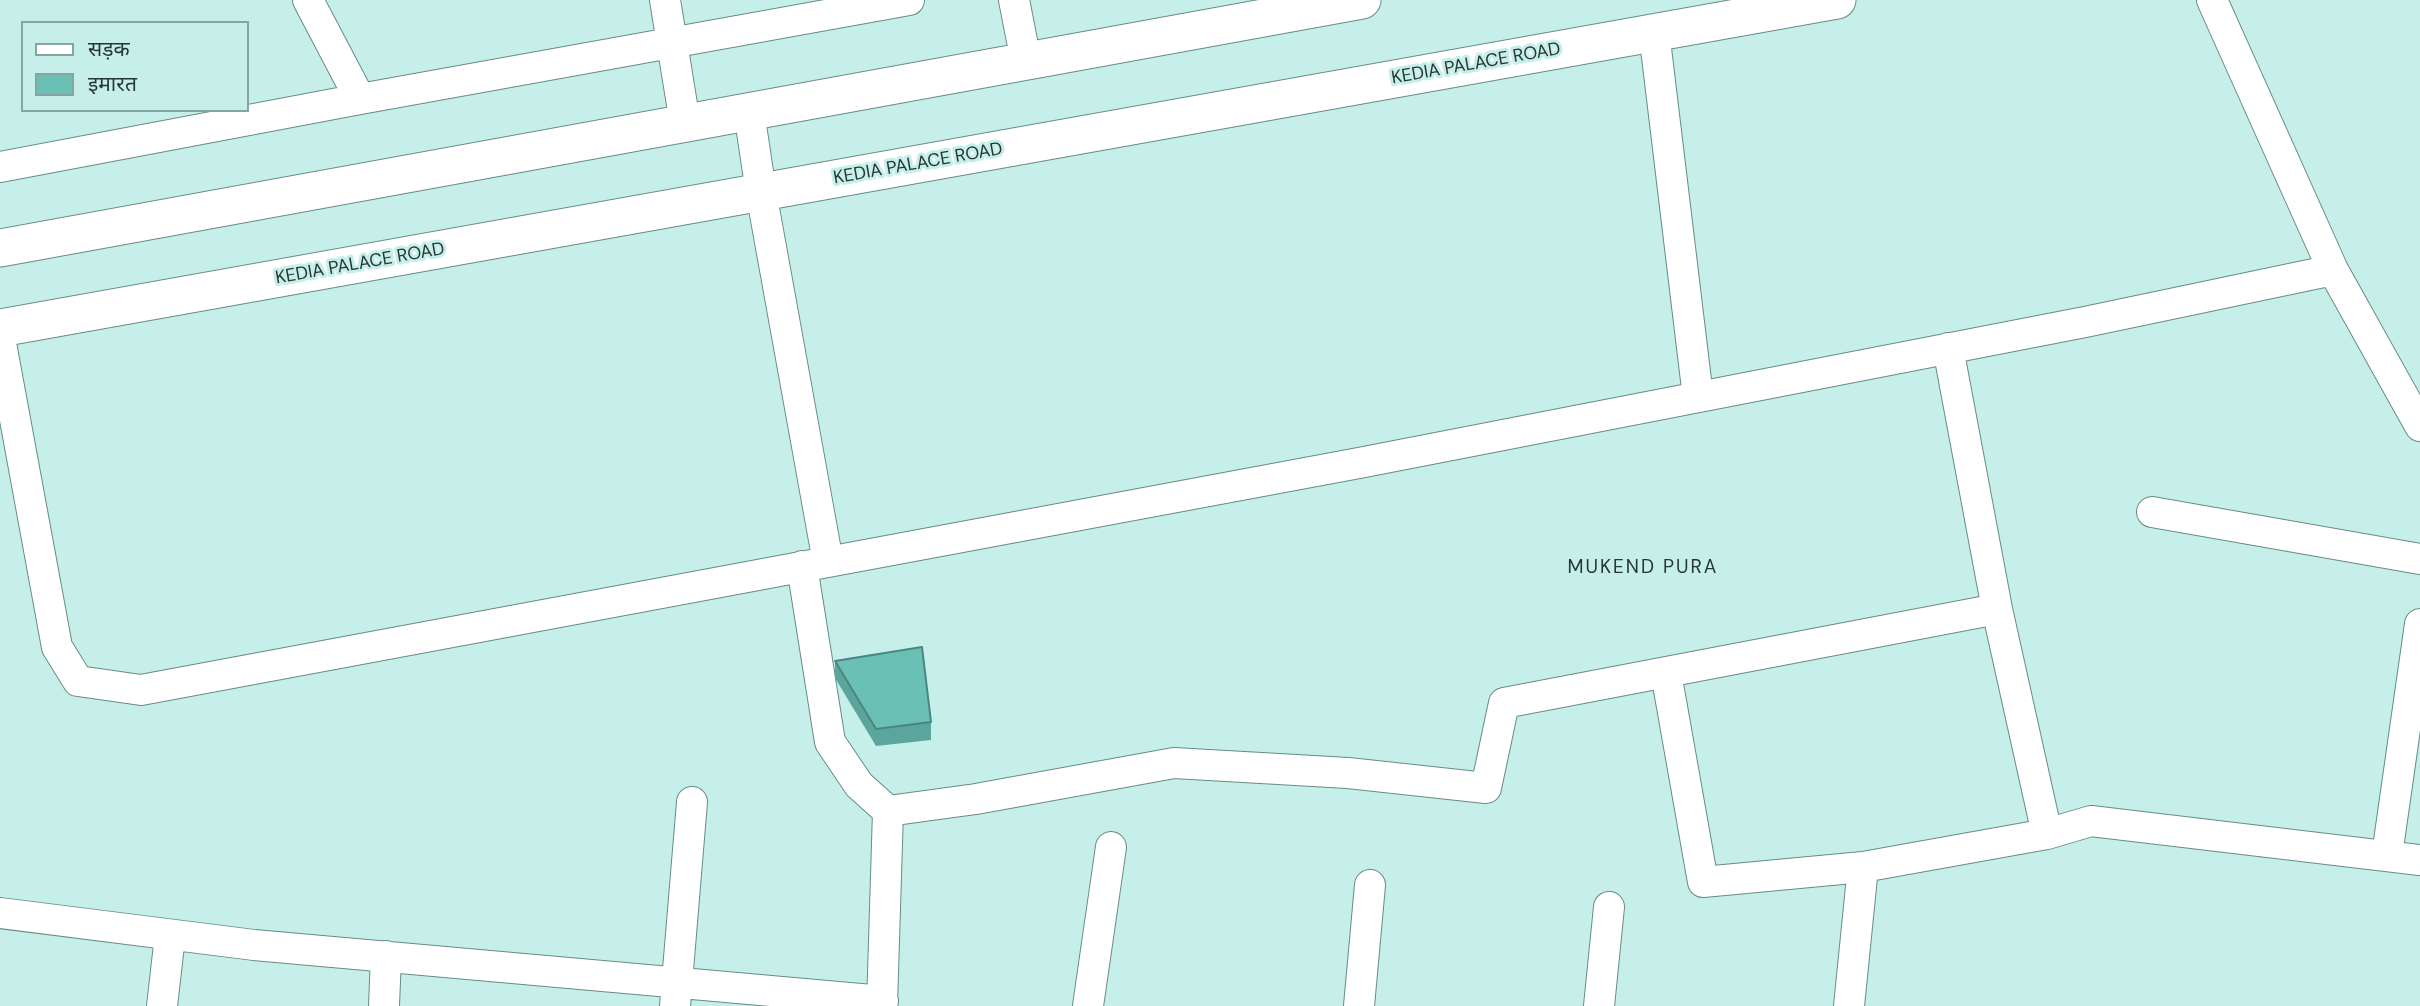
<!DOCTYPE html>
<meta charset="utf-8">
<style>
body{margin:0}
#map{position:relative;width:2420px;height:1006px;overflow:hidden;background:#c7efe9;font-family:"DM Sans","Noto Sans Devanagari",sans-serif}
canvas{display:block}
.legend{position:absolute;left:21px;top:21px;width:228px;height:91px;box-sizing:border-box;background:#c7efe9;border:2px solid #87a5a0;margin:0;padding:9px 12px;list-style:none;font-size:21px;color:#263633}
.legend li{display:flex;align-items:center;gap:14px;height:35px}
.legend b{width:35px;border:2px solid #87a5a0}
</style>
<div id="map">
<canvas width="2420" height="1006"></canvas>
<ul class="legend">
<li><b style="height:9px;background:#fff"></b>सड़क</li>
<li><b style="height:19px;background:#6ac0b5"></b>इमारत</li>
</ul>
</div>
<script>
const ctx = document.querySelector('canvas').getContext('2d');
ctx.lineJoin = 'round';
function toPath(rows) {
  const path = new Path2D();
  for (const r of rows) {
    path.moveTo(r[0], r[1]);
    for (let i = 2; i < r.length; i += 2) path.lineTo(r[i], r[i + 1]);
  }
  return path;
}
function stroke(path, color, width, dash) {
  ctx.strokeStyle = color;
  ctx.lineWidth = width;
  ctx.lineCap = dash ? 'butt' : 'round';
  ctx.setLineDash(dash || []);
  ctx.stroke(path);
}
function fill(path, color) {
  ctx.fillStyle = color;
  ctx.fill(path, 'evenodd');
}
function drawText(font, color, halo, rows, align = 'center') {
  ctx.font = font + ' "DM Sans",sans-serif';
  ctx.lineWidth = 6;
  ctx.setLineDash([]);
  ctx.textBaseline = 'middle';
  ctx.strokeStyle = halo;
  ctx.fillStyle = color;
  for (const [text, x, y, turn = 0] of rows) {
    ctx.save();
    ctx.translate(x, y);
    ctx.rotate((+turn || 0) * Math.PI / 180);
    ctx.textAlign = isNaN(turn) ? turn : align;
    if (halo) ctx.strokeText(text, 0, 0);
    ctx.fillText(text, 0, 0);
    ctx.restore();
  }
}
const minor = toPath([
 [308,0,360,99],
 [665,0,685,123],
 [1014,0,1026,61],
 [2212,0,2333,270,2420,426],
 [1654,32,1698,397],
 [749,112,761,192,828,562],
 [0,167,360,99,909,0],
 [0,338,57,647,78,681,141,690,1359,463,2085,322,2333,270],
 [1948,348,1997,609,2047,834],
 [2152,512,2420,559],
 [802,566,830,742,859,785,888,811,976,799,1174,763,1348,773,1486,788,1504,703,1997,609],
 [1666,673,1703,882,1863,867,2047,834,2091,821,2420,860],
 [2387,855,2420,624],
 [0,913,254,945,883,1001],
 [162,1006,170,936],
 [384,1006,386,956],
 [675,1006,692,802],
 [882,1006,888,811],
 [1088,1006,1111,847],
 [1359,1006,1370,885],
 [1599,1006,1609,907],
 [1849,1006,1863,867]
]);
const tertiary = toPath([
 [0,248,1362,0],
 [0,328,1837,0]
]);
stroke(minor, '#678c87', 32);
stroke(tertiary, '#678c87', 39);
stroke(minor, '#fff', 30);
stroke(tertiary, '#fff', 37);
fill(toPath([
 [835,661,931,722,931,740,876,746,835,678]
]), '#5ba59c');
const building = toPath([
 [922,647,931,722,876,729,835,661,922,647]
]);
fill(building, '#6ac0b5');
stroke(building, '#4a867f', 2);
drawText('18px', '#263633', '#c7efe9', [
 ["KEDIA PALACE ROAD",1476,64,-10],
 ["KEDIA PALACE ROAD",918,164,-10],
 ["KEDIA PALACE ROAD",360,264,-10]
]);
ctx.letterSpacing = '2px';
drawText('19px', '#263633', '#c7efe9', [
 ["MUKEND PURA",1643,568]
]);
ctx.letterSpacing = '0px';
</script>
